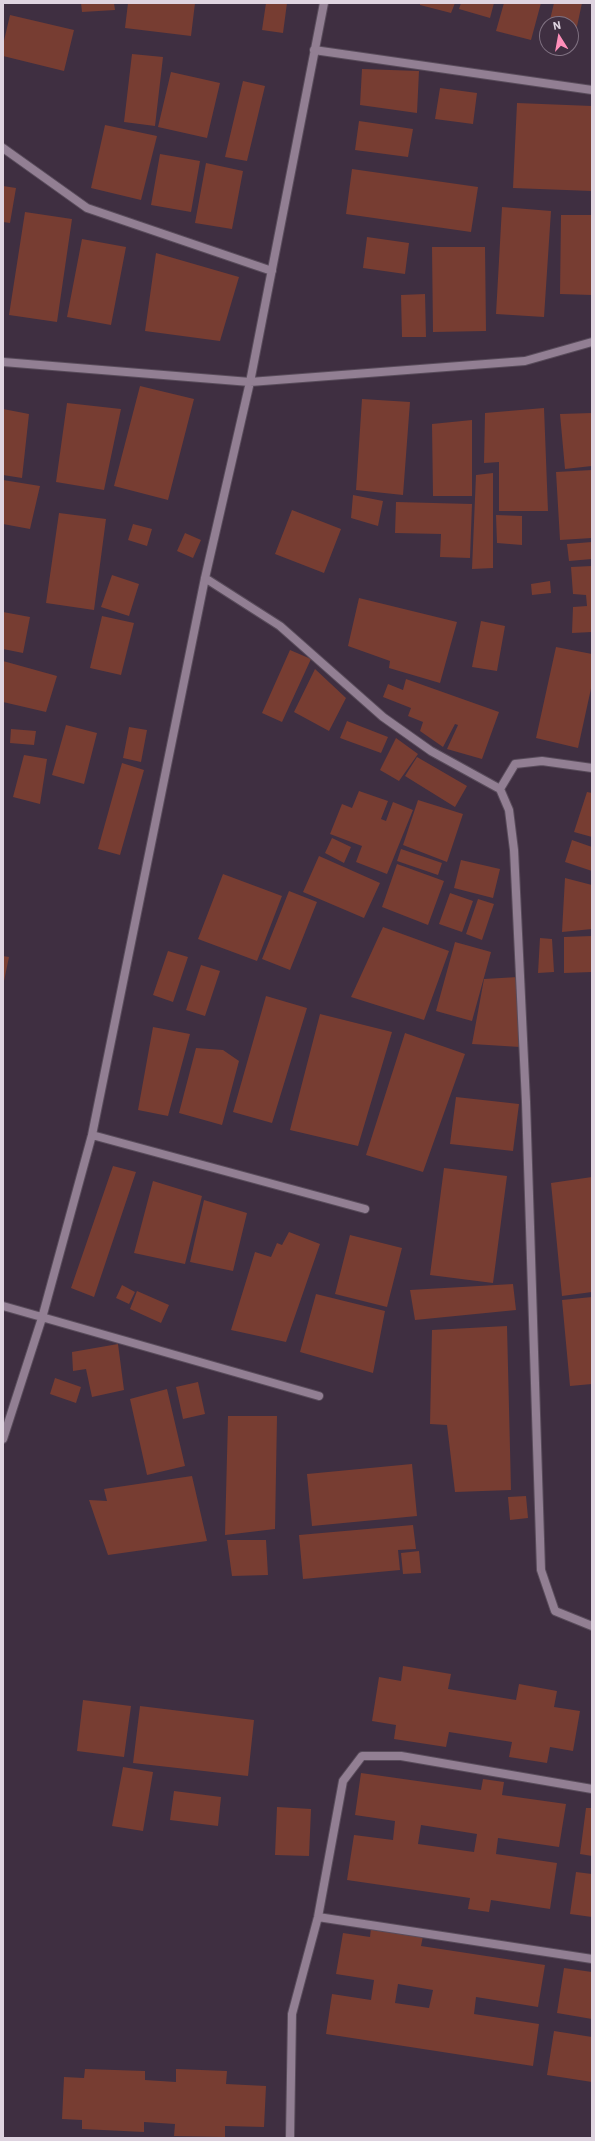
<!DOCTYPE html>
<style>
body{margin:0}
#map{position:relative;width:595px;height:2141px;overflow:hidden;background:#3f2f41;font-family:"IBM Plex Sans",sans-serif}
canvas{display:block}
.frame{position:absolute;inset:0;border:4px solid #dfd4e0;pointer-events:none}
.north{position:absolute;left:539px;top:16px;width:40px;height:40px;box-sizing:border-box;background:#3f2f41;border:1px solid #7f7181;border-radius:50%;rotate:349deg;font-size:11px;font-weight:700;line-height:16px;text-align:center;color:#dfd4e0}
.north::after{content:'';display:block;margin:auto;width:14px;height:18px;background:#ff8eb9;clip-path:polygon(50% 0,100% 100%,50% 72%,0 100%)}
</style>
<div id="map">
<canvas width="595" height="2141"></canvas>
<div class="frame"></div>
<div class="north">N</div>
</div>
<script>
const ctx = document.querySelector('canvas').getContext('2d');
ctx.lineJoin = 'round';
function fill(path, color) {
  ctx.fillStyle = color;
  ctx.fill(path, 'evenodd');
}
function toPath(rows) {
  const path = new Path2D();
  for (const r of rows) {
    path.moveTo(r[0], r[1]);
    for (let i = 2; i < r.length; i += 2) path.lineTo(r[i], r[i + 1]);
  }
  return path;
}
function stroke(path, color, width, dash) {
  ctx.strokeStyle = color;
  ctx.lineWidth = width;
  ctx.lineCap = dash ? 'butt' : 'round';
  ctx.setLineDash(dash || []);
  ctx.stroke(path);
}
fill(toPath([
 [81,3,114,3,115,10,82,12],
 [128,3,195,3,191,36,125,28],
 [266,3,287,3,283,33,262,30],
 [420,3,455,3,451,13,420,5],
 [461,3,494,3,490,18,459,9],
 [504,3,541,3,531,40,496,31],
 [554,3,582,3,573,45,571,44,571,24,549,24],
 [10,15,74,30,64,71,3,56,3,45],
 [132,54,163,57,155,126,124,122],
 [362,69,419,71,417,113,360,105],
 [171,72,220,83,207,138,158,127],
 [243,81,265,86,247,161,225,157],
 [440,88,477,93,473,124,435,119],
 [517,103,592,106,592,191,513,188],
 [359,121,413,129,408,157,355,150],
 [105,125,157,136,141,200,91,188],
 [160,154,200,161,191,212,151,205],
 [206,163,243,171,232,229,195,223],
 [352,169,478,187,471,232,346,214],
 [3,186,16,188,10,223,3,222],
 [502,207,551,211,544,317,496,314],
 [25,212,72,219,57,322,9,315],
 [561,215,592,215,592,295,560,294],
 [367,237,409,243,405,274,363,268],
 [82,239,126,247,111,325,67,317],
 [432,247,485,247,486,331,433,332],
 [156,253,239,277,220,341,145,331],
 [425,294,426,337,402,337,401,295],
 [140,386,194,399,168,500,114,486],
 [362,399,410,402,403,495,356,490],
 [67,403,121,409,104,490,56,482],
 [544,408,548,511,499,511,499,462,484,463,485,413],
 [3,409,29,414,22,478,3,475],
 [592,413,592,466,565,469,560,414],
 [472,420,472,496,433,496,432,424],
 [592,470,592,538,560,540,556,472],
 [493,473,493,568,472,569,476,475],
 [3,480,40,486,30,529,3,524],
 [353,495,383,501,378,526,351,518],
 [396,502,472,504,470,558,440,557,441,534,395,533],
 [292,510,341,529,324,573,275,554],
 [59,513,106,519,94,610,46,603],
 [496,515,522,516,522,545,497,543],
 [133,524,152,529,147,546,128,540],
 [185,533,201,540,193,558,177,551],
 [592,542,592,559,569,561,567,544],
 [592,566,592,632,572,633,573,607,587,606,586,595,573,594,571,567],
 [112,575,139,584,129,616,101,607],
 [550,581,551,593,532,595,531,584],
 [359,598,457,622,440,683,389,668,390,661,348,646],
 [3,612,30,617,23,653,3,649],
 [102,616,134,623,121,675,90,668],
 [481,621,505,626,497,671,472,667],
 [556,647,592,654,592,684,578,748,536,738],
 [290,650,311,659,282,722,262,713],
 [3,661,57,676,46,712,3,702],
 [315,669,346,698,329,731,294,712],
 [406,679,499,712,482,759,447,749,458,725,455,724,443,747,420,731,423,722,408,716,411,708,383,697,388,684,403,690],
 [347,721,388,737,381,753,340,738],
 [66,725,97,733,84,784,52,775],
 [129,727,147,730,141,762,123,758],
 [11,729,36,731,34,745,10,743],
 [396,738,418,754,399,781,380,770],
 [24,755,47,759,40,804,13,797],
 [417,757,467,786,455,807,405,776],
 [122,763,144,770,120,855,98,849],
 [359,791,388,801,381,819,386,821,393,802,413,810,387,874,356,862,362,846,330,834,342,804,352,808],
 [587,792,592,793,592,837,574,832],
 [418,800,463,814,447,862,403,845],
 [332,838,351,847,344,863,325,853],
 [572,840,592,847,592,871,565,862],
 [401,849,442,863,438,875,397,861],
 [319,856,380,883,364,918,303,892],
 [461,860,500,869,493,898,454,888],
 [397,864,444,881,428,925,382,907],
 [223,874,282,896,257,961,198,939],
 [565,878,592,885,592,929,562,932],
 [289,891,317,902,290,970,262,959],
 [450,893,473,901,462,932,439,924],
 [478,899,494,904,482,940,466,934],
 [383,927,449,951,424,1020,351,997],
 [592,936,592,972,564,973,564,937],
 [540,938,552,939,554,972,538,973],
 [455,942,491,952,472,1021,436,1011],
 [168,951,188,957,173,1002,153,995],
 [3,956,9,957,4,981,3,981],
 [201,965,220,971,205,1016,186,1010],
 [518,977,520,1047,472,1044,484,979],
 [266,996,307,1008,272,1123,233,1112],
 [320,1014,392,1032,358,1146,290,1130],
 [153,1027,190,1034,168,1116,138,1110],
 [405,1033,465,1054,423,1172,366,1155],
 [196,1048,223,1050,239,1061,222,1125,179,1113],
 [456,1097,519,1104,513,1151,450,1144],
 [113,1166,136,1172,94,1297,71,1288],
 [444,1168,507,1176,493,1283,430,1275],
 [592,1177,592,1292,562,1296,551,1183],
 [153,1181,202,1196,185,1264,134,1253],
 [204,1200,247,1213,233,1271,190,1262],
 [289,1232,320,1244,286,1342,231,1330,255,1252,271,1257,277,1243,282,1245],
 [350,1235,402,1248,387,1307,335,1294],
 [513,1284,516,1310,415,1320,410,1290],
 [122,1285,135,1292,129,1304,116,1298],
 [137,1291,169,1305,161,1323,130,1309],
 [316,1294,385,1311,373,1373,300,1352],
 [592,1297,592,1384,570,1386,562,1300],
 [507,1326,511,1490,455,1492,447,1425,430,1424,432,1330],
 [118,1344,124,1390,92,1397,86,1369,73,1371,72,1352],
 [55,1378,81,1387,76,1403,50,1394],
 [198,1382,205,1414,183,1419,176,1387],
 [167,1389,185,1466,147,1475,130,1399],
 [228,1416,277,1416,275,1529,225,1535],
 [412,1464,417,1516,312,1526,307,1474],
 [192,1476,207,1541,108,1555,89,1500,107,1501,104,1489],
 [526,1496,528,1518,510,1520,508,1497],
 [413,1525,416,1549,398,1550,400,1570,303,1579,299,1535],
 [227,1540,266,1540,268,1575,232,1576],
 [419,1551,421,1573,403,1574,401,1553],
 [403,1666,451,1674,448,1689,516,1700,519,1684,557,1691,554,1707,580,1711,573,1751,550,1747,547,1763,509,1757,512,1742,449,1732,446,1747,394,1739,396,1725,372,1721,379,1677,401,1681],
 [83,1700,131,1706,124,1757,77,1751],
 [140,1706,254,1720,248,1776,133,1763],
 [123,1767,153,1772,143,1831,112,1826],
 [361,1773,481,1790,483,1779,504,1782,502,1795,566,1804,559,1847,498,1838,496,1854,557,1863,550,1909,491,1900,489,1912,468,1909,470,1898,347,1880,354,1835,393,1840,395,1821,355,1815],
 [421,1825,477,1834,474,1852,418,1844],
 [174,1791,221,1797,218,1826,170,1820],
 [277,1807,311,1809,309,1856,275,1855],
 [586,1808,592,1808,592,1856,580,1854],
 [576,1872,592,1874,592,1917,570,1914],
 [371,1928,423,1936,421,1946,545,1965,538,2007,476,1997,474,2014,539,2024,533,2066,326,2034,332,1994,371,2000,374,1980,336,1974,343,1933,370,1937],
 [398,1984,433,1990,429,2008,395,2003],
 [564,1968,592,1972,592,2019,557,2013],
 [554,2031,592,2037,592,2082,547,2075],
 [85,2069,145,2071,145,2080,176,2082,176,2069,227,2071,226,2084,266,2086,264,2127,225,2126,225,2137,174,2136,175,2124,144,2122,144,2132,82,2129,82,2120,62,2119,64,2077,84,2078]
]), '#773d32');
const street = toPath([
 [314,50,592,90],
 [3,148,87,208,272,271],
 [3,362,250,382,525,361,592,342],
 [205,578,280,626,383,717,431,751,500,789,509,810,514,850,526,1102,541,1570,555,1611,592,1626],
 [500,789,515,764,542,761,592,768],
 [92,1135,365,1209],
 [3,1306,319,1396],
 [3,1439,42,1318,92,1135,205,578,250,382,324,3],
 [318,1917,592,1959],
 [290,2138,292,2014,318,1917,343,1781,362,1756,401,1756,592,1789]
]);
stroke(street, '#594c5b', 10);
stroke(street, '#927f93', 8);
</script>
